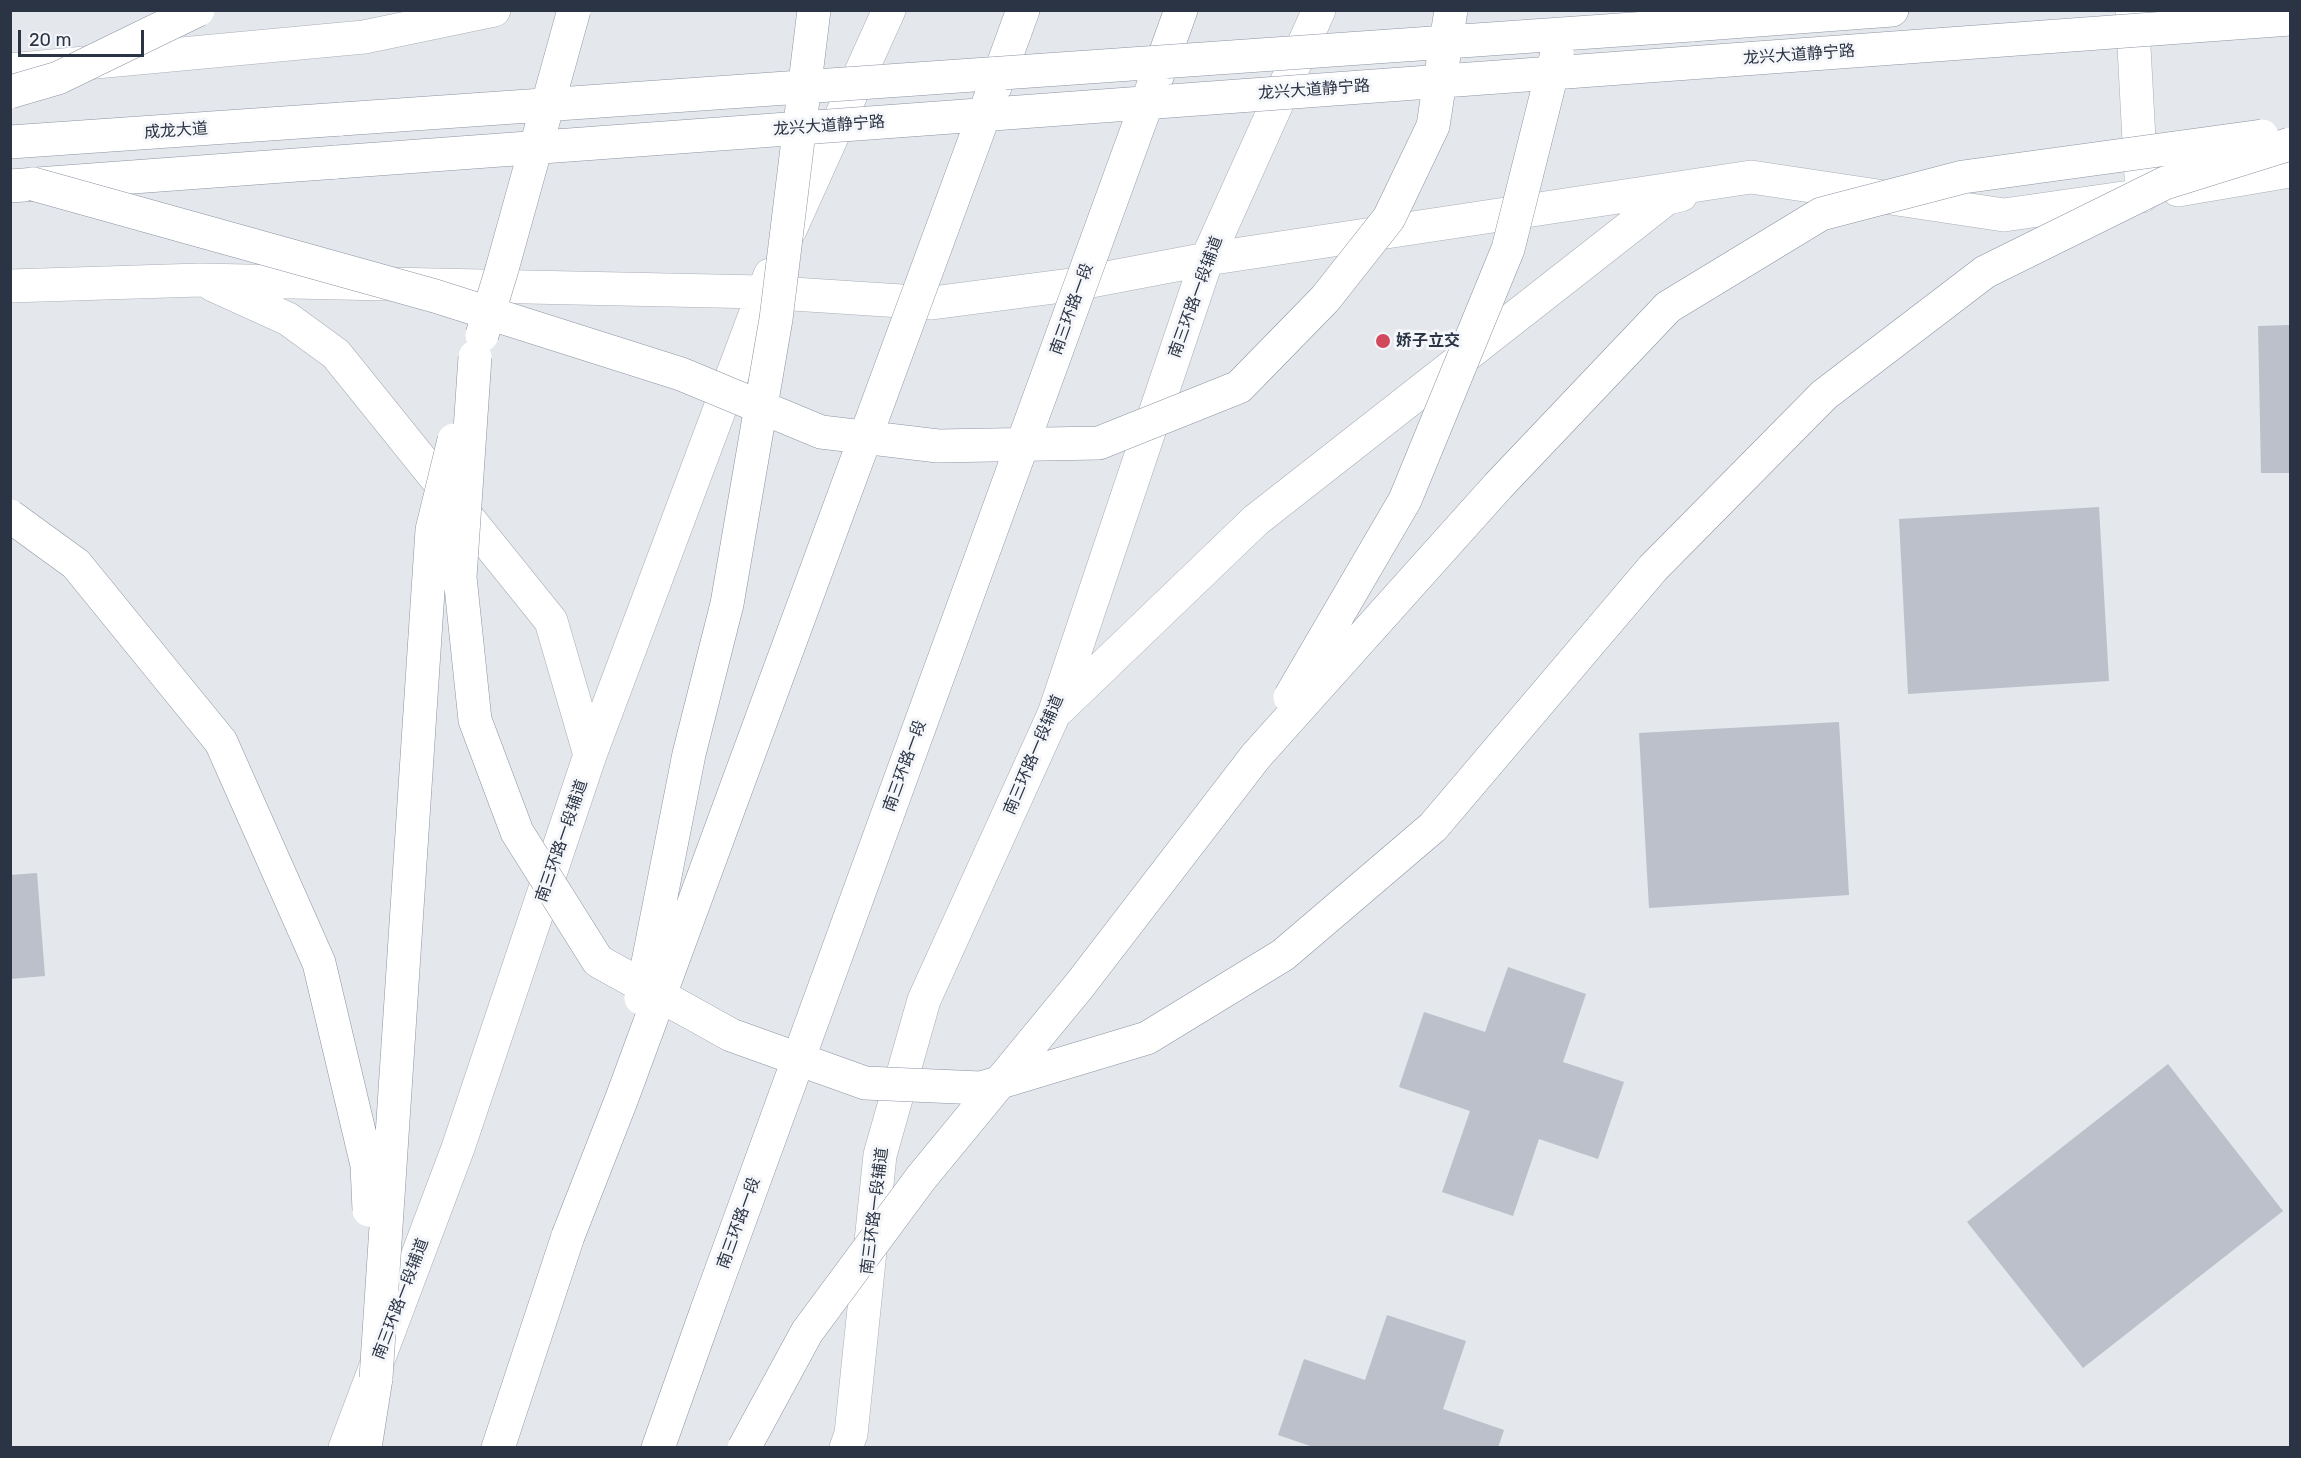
<!DOCTYPE html>
<meta charset="utf-8">
<style>
body{margin:0}
#map{position:relative;width:2301px;height:1458px;overflow:hidden;background:#e4e7ec;font-family:Rubik,sans-serif}
canvas{display:block}
.frame{position:absolute;inset:0;border:12px solid #2b3445;pointer-events:none}
.scale{position:absolute;left:18px;top:30px;width:126px;height:27px;box-sizing:border-box;border:3px solid #2b3445;border-top:0;padding-left:8px;font-size:18px;line-height:21px;white-space:nowrap;color:#2b3445;-webkit-text-stroke:4px #f4f6f9;paint-order:stroke}
</style>
<div id="map">
<canvas width="2301" height="1458"></canvas>
<div class="frame"></div>
<div class="scale">20 m</div>
</div>
<script>
const ctx = document.querySelector('canvas').getContext('2d');
ctx.lineJoin = 'round';
function fill(path, color) {
  ctx.fillStyle = color;
  ctx.fill(path, 'evenodd');
}
function toPath(rows) {
  const path = new Path2D();
  for (const r of rows) {
    path.moveTo(r[0], r[1]);
    for (let i = 2; i < r.length; i += 2) path.lineTo(r[i], r[i + 1]);
  }
  return path;
}
function stroke(path, color, width, dash) {
  ctx.strokeStyle = color;
  ctx.lineWidth = width;
  ctx.lineCap = dash ? 'butt' : 'round';
  ctx.setLineDash(dash || []);
  ctx.stroke(path);
}
function drawText(font, color, halo, rows, align = 'center') {
  ctx.font = font + ' Rubik,"Noto Sans SC",sans-serif';
  ctx.lineWidth = 6;
  ctx.setLineDash([]);
  ctx.textBaseline = 'middle';
  ctx.strokeStyle = halo;
  ctx.fillStyle = color;
  for (const [text, x, y, turn = 0] of rows) {
    ctx.save();
    ctx.translate(x, y);
    ctx.rotate((+turn || 0) * Math.PI / 180);
    ctx.textAlign = isNaN(turn) ? turn : align;
    if (halo) ctx.strokeText(text, 0, 0);
    ctx.fillText(text, 0, 0);
    ctx.restore();
  }
}
fill(toPath([
 [2290,325,2290,473,2261,473,2258,326],
 [2099,507,2109,681,1908,694,1899,519],
 [1839,722,1849,895,1649,908,1639,733],
 [37,873,45,976,10,979,10,875],
 [1508,967,1586,994,1563,1062,1624,1082,1598,1159,1539,1139,1513,1216,1442,1192,1470,1111,1399,1087,1424,1012,1485,1032],
 [2168,1064,2283,1211,2083,1368,1967,1222],
 [1387,1315,1466,1341,1443,1409,1504,1430,1498,1448,1316,1448,1278,1435,1304,1359,1365,1380]
]), '#bbc0ca');
const secondary = toPath([
 [2132,10,2142,196],
 [10,70,364,37,494,10],
 [2178,190,2290,171],
 [790,230,889,10],
 [213,285,288,319,336,354,551,621,590,755],
 [10,286,200,280,762,292,932,303,1070,285,1207,259,1751,177,2004,215,2130,197],
 [1059,709,1256,520,1667,198,1681,195],
 [345,1448,458,1148,590,755,770,275],
 [846,1448,851,1434,880,1155,924,1000,1054,714,1207,259,1319,10]
]);
const highway = toPath([
 [1691,25,1892,10],
 [1154,85,1181,10],
 [992,95,1023,10],
 [10,142,342,119],
 [10,186,337,162],
 [365,1448,376,1378],
 [498,1448,568,1236],
 [658,1448,708,1307]
]);
stroke(secondary, '#a9aeb7', 34);
stroke(highway, '#8b94a3', 34);
stroke(secondary, '#fff', 33);
stroke(highway, '#fff', 33);
const highwayBridge = toPath([
 [10,92,58,78,198,10],
 [342,119,1691,25],
 [337,162,2290,19],
 [33,184,435,296,681,374,821,432,938,446,1099,443,1239,387,1325,299,1389,218,1433,126,1451,10],
 [482,335,502,269,574,10],
 [475,357,460,577,475,720,517,832,598,961,731,1035,865,1083,981,1088,1147,1038,1283,955,1433,827,1653,568,1824,395,1985,272,2165,183,2290,144],
 [10,516,76,564,221,742,319,963,367,1165,369,1210],
 [1290,697,1405,500,1508,249,1557,53],
 [641,998,689,754,727,604,776,319,814,10],
 [568,1236,622,1098,991,96],
 [708,1307,1153,86],
 [376,1378,432,530,454,440],
 [744,1448,807,1332,921,1178,1079,986,1256,756,1498,486,1668,307,1821,214,1963,177,2262,136]
]);
stroke(highwayBridge, '#8b94a3', 34, []);
stroke(highwayBridge, '#fff', 33);
for (const [x, y, r, color] of [
 [1383,341,8,"#d1495b"]
]) {
  const dot = new Path2D();
  dot.arc(x, y, r, 0, 2 * Math.PI);
  ctx.fillStyle = color;
  ctx.fill(dot);
  stroke(dot, '#f4f6f9', 2);
}
drawText('16px', '#2b3445', '#f4f6f9', [
 ["龙兴大道静宁路",1799,55,-4],
 ["龙兴大道静宁路",1314,90,-4],
 ["龙兴大道静宁路",829,126,-4],
 ["成龙大道",176,131,-4],
 ["南三环路一段辅道",1196,297,-70],
 ["南三环路一段",1072,309,-70],
 ["南三环路一段辅道",1034,755,-67],
 ["南三环路一段",905,766,-70],
 ["南三环路一段辅道",562,841,-71],
 ["南三环路一段辅道",875,1211,-83],
 ["南三环路一段",739,1223,-70],
 ["南三环路一段辅道",401,1299,-69]
]);
drawText('bold 16px', '#2b3445', '#f4f6f9', [
 ["娇子立交",1396,341]
], 'left');
</script>
